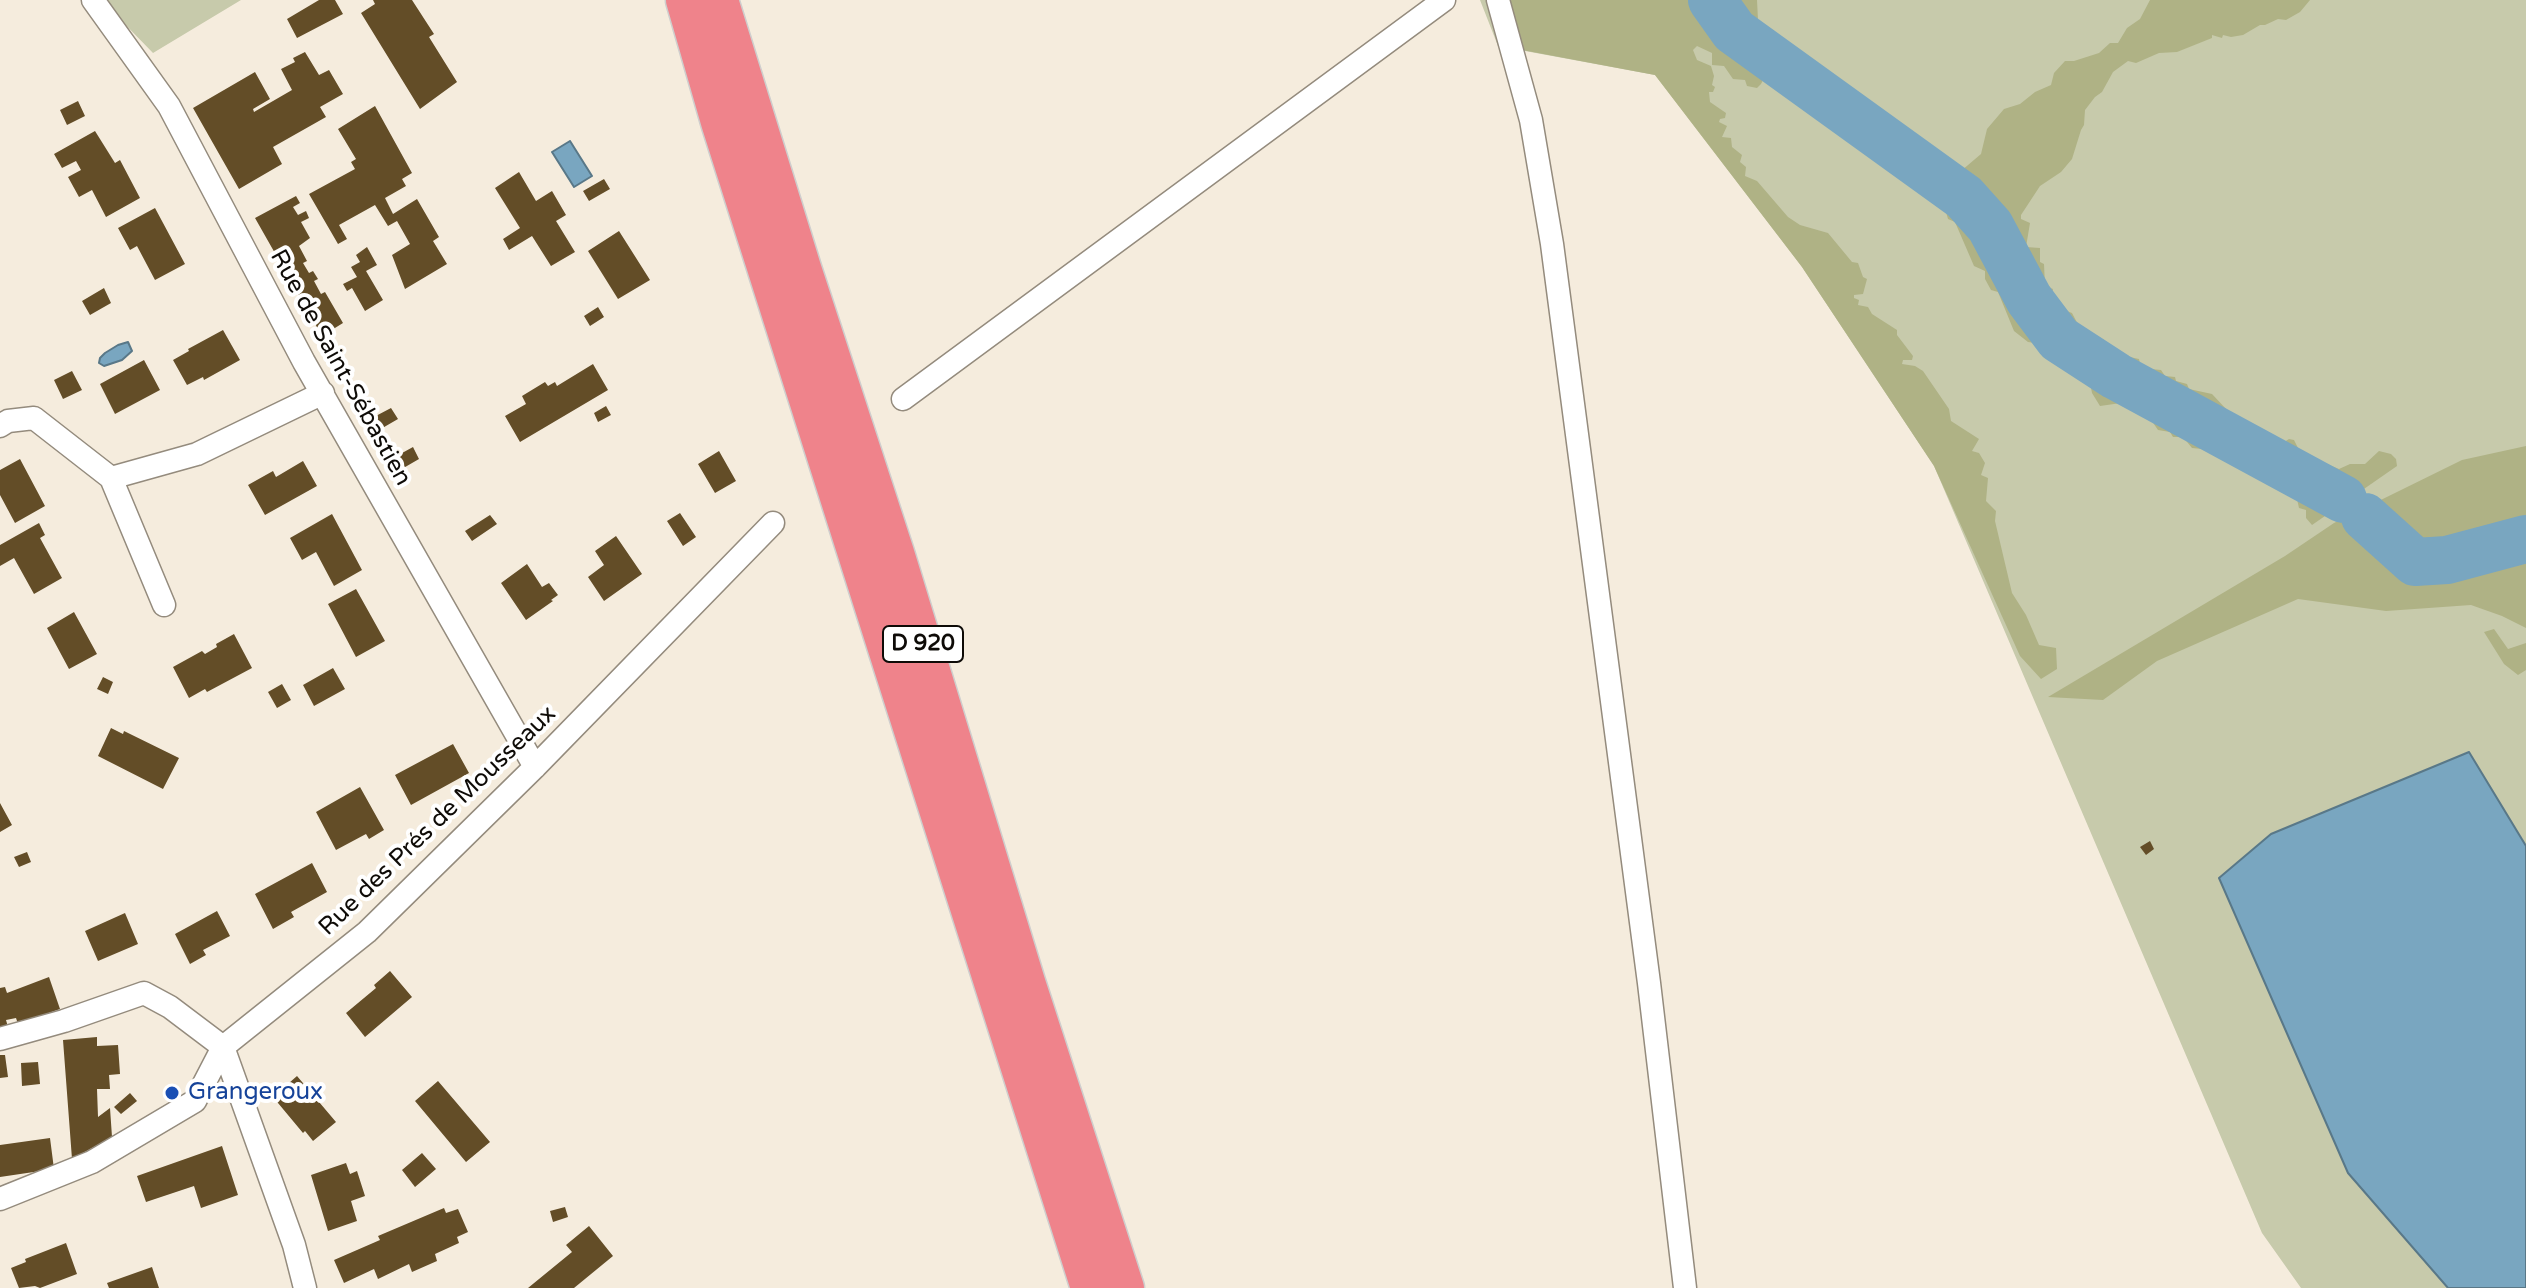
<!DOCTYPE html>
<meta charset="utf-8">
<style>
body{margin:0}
canvas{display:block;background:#f5ecdd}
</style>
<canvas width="2526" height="1288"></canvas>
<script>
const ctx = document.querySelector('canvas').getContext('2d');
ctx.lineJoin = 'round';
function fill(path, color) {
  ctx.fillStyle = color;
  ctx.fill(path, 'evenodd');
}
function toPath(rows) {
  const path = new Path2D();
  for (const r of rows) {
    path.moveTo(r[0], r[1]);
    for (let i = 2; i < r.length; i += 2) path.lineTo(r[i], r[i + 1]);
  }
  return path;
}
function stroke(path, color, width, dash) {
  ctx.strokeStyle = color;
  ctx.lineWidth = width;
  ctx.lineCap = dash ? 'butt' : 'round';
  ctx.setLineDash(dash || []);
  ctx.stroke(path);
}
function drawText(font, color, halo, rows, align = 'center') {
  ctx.font = font + ' "Varela Round",sans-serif';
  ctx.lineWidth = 8;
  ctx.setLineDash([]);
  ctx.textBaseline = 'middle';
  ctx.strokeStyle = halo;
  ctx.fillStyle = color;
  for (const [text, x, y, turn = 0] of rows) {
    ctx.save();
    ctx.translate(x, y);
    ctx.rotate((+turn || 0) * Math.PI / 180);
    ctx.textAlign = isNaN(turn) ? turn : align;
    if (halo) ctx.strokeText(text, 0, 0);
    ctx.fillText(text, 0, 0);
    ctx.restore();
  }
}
fill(toPath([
 [108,0,241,0,153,53,116,15],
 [1480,0,2526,0,2526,1288,2301,1288,2262,1233,1934,466,1802,267,1655,75,1498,46]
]), '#c7caab');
fill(toPath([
 [1503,0,1757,0,1758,20,1774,31,1783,44,1795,51,1948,166,1961,171,1981,154,1987,129,2004,109,2020,104,2035,92,2051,85,2054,73,2065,61,2074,61,2099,53,2110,43,2118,43,2127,28,2140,19,2150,0,2310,0,2300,12,2286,20,2278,19,2265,25,2260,25,2243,35,2231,37,2223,35,2222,38,2212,35,2212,38,2177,52,2159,53,2136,63,2128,61,2113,72,2102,92,2095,97,2085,110,2084,125,2081,130,2072,159,2061,172,2040,186,2021,215,2021,219,2030,223,2026,247,2040,248,2040,262,2044,264,2045,286,2053,289,2051,296,2064,310,2072,313,2083,334,2094,334,2104,340,2102,349,2106,352,2139,359,2141,368,2161,370,2165,376,2175,377,2176,381,2187,384,2189,389,2212,394,2227,410,2226,415,2266,446,2281,444,2289,439,2294,440,2300,452,2299,460,2327,464,2339,469,2350,464,2365,464,2379,451,2391,454,2396,459,2397,466,2312,525,2306,518,2306,510,2299,508,2297,499,2287,492,2288,481,2276,475,2275,470,2257,467,2255,460,2247,460,2247,454,2225,451,2222,441,2208,441,2202,449,2192,448,2183,437,2173,437,2170,432,2158,430,2143,408,2121,403,2100,406,2092,393,2088,372,2069,369,2062,359,2039,350,2035,343,2028,342,2014,331,1998,292,1991,290,1985,279,1985,271,1974,266,1955,222,1948,219,1946,212,1935,205,1932,198,1924,195,1905,175,1767,72,1761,84,1757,88,1747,86,1745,80,1733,79,1724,66,1712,65,1712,53,1697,46,1693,50,1697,60,1711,66,1714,76,1712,85,1715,87,1713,92,1709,92,1710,102,1726,113,1725,118,1720,119,1719,122,1727,126,1722,137,1731,138,1732,147,1742,155,1740,162,1746,167,1745,176,1757,181,1788,217,1800,225,1828,233,1852,262,1858,263,1863,277,1867,279,1863,294,1854,295,1854,298,1859,300,1858,305,1868,307,1872,314,1897,330,1897,335,1913,356,1912,360,1903,360,1902,364,1915,366,1923,371,1949,409,1951,421,1979,439,1972,451,1979,453,1985,463,1981,475,1988,478,1986,501,1996,511,1995,521,2012,593,2026,615,2039,645,2056,648,2057,669,2041,679,2020,656,1934,466,1802,267,1655,75,1522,50],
 [2526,446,2526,628,2502,616,2471,605,2386,611,2298,599,2157,661,2103,700,2048,697,2285,556,2334,523,2462,460],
 [2494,629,2508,649,2526,643,2526,670,2518,675,2504,664,2484,632]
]), '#afb285');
const water = toPath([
 [570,141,592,176,574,187,552,152,570,141],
 [128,342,132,351,122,360,104,366,99,363,100,358,105,353,118,345,128,342],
 [2469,752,2526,846,2526,1288,2448,1288,2348,1173,2219,878,2271,834,2469,752]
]);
fill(water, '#79a6c0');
stroke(water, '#597888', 2);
stroke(toPath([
 [1712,0,1734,31,1964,197,1990,226,2029,299,2059,339,2116,376,2343,499],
 [2365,517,2415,562,2447,560,2526,539]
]), '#79a6c0', 48);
fill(toPath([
 [319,0,335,0,343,14,297,38,287,19],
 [373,0,412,0,434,34,429,37,457,82,420,109,361,13,375,4],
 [305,52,319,75,329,70,343,94,320,107,326,117,273,147,282,164,239,189,193,108,255,72,270,99,253,109,254,112,292,90,281,69,295,62,293,58],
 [78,101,85,116,67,125,60,110],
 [375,106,412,173,402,179,406,186,385,198,393,214,417,199,439,237,433,241,447,264,405,289,392,255,410,244,397,221,388,226,375,205,339,225,347,239,338,244,309,194,355,169,351,162,356,159,338,129],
 [95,131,115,163,120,160,140,198,106,217,92,190,79,197,68,177,81,170,76,161,62,168,54,154],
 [519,172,536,201,552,191,566,215,556,221,575,252,551,266,532,236,509,250,503,239,520,228,495,188],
 [604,179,610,189,589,201,583,191],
 [296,196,300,203,293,207,298,215,306,211,309,218,301,222,310,238,299,246,307,261,303,263,309,273,313,271,318,279,314,281,321,294,325,292,343,323,322,336,255,218],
 [155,208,185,264,155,280,137,246,130,250,118,228],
 [619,231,650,280,618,299,588,251],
 [367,247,377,265,366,271,383,300,365,311,352,288,347,291,343,284,357,277,351,267,360,262,356,255],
 [104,288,111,303,90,315,82,301],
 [598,307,604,317,590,326,584,316],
 [223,330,240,360,204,380,203,377,187,385,173,360,189,351,188,349],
 [144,360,160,390,115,414,100,384],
 [593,364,608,390,520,442,505,416,526,404,522,396,545,382,548,386,555,382,557,386],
 [72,371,82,390,63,399,54,380],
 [606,406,611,415,598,422,594,413],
 [391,408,398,419,379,430,372,418],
 [413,447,419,459,400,470,393,458],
 [719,451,736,481,715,493,698,464],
 [20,459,45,506,15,523,0,495,0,470],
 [303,461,317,486,265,515,248,485,273,471,276,477],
 [680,513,696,537,683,546,667,521],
 [332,514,362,570,334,586,316,552,302,560,290,538],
 [490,515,497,524,472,541,465,531],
 [39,523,45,535,40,538,62,578,34,594,14,558,0,566,0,545],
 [616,536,642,574,604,601,588,577,604,565,595,551],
 [527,564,542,587,549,583,558,595,551,600,553,601,526,620,501,583],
 [356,589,385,641,356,657,328,604],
 [74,612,97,654,69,669,47,628],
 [234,634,252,668,207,692,205,689,189,698,173,667,202,651,205,654,217,647,216,644],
 [333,668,345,689,314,706,303,685],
 [103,677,113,682,108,694,97,689],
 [282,684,291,700,277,708,268,692],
 [111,728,123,734,124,731,179,758,163,789,98,756],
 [453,744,469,773,411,805,395,775],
 [360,787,384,830,369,839,366,834,336,850,316,812],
 [0,803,12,825,0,832],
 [2150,841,2154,849,2146,855,2140,847],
 [27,852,31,862,19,867,14,857],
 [312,863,327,892,291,912,294,917,273,929,255,894],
 [217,911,230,936,203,950,206,955,190,964,175,934],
 [125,913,138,944,98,961,85,931],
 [390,971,412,997,365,1037,346,1013,376,988,374,985],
 [49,977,60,1009,18,1024,16,1018,6,1020,8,1027,0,1030,0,988,5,987,7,993],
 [97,1037,97,1046,118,1045,120,1074,109,1075,110,1089,97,1089,98,1117,110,1108,112,1137,72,1159,63,1040],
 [0,1055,5,1055,8,1077,0,1078],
 [38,1062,40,1084,22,1086,21,1063],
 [297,1076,336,1122,313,1141,305,1131,303,1133,273,1097],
 [438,1081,490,1142,466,1162,415,1101],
 [130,1093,137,1101,121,1114,114,1107],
 [50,1138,54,1169,0,1177,0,1145],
 [222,1146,238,1195,201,1208,194,1186,146,1202,137,1176],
 [422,1153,436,1169,415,1187,402,1170],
 [346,1163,350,1174,357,1171,365,1196,351,1201,357,1221,328,1231,311,1175],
 [565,1207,568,1217,553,1222,550,1211],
 [444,1208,446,1213,458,1209,468,1232,457,1237,459,1243,435,1254,437,1261,412,1272,409,1264,378,1279,374,1269,344,1283,334,1260,380,1240,378,1236],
 [589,1226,613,1256,574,1288,528,1288,572,1252,566,1245],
 [66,1243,77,1274,40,1288,35,1286,19,1288,11,1268,26,1262,25,1259],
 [152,1267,159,1288,109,1288,107,1283]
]), '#634d27');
const street = toPath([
 [93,0,169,106,304,362,535,767],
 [1498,0,1531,120,1552,244,1649,983,1685,1288],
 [903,399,1444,0],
 [0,426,8,421,34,418,111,478,197,454,323,393],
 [111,478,164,605],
 [0,1039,64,1021,144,993,170,1007,223,1047],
 [223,1047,294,1245,305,1288],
 [0,1199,92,1162,195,1101,223,1047,367,932,535,767,773,523]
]);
const highway = toPath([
 [685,0,720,122,1090,1288],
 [719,0,802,268,895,553,1026,982,1125,1288]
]);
stroke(street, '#948b7d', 25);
stroke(highway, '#cfcecd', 41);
stroke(street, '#fff', 22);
stroke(highway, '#ef838b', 38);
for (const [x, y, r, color] of [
 [172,1093,8,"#1a4fb4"]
]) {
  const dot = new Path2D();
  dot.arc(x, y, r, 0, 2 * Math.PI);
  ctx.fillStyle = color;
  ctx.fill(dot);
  stroke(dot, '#fff', 3);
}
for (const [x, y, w] of [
 [923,644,80]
]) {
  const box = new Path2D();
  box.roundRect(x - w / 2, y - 18, w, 36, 6);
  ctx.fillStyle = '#fff';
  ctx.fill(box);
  stroke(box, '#0e0b07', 2);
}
drawText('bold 22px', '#0e0b07', null, [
 ["D 920",923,644]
]);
drawText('24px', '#0e0b07', '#fff', [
 ["Rue de Saint-Sébastien",340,368,61],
 ["Rue des Prés de Mousseaux",438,821,-44]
]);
drawText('24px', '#164399', '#fff', [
 ["Grangeroux",188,1093]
], 'left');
</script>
